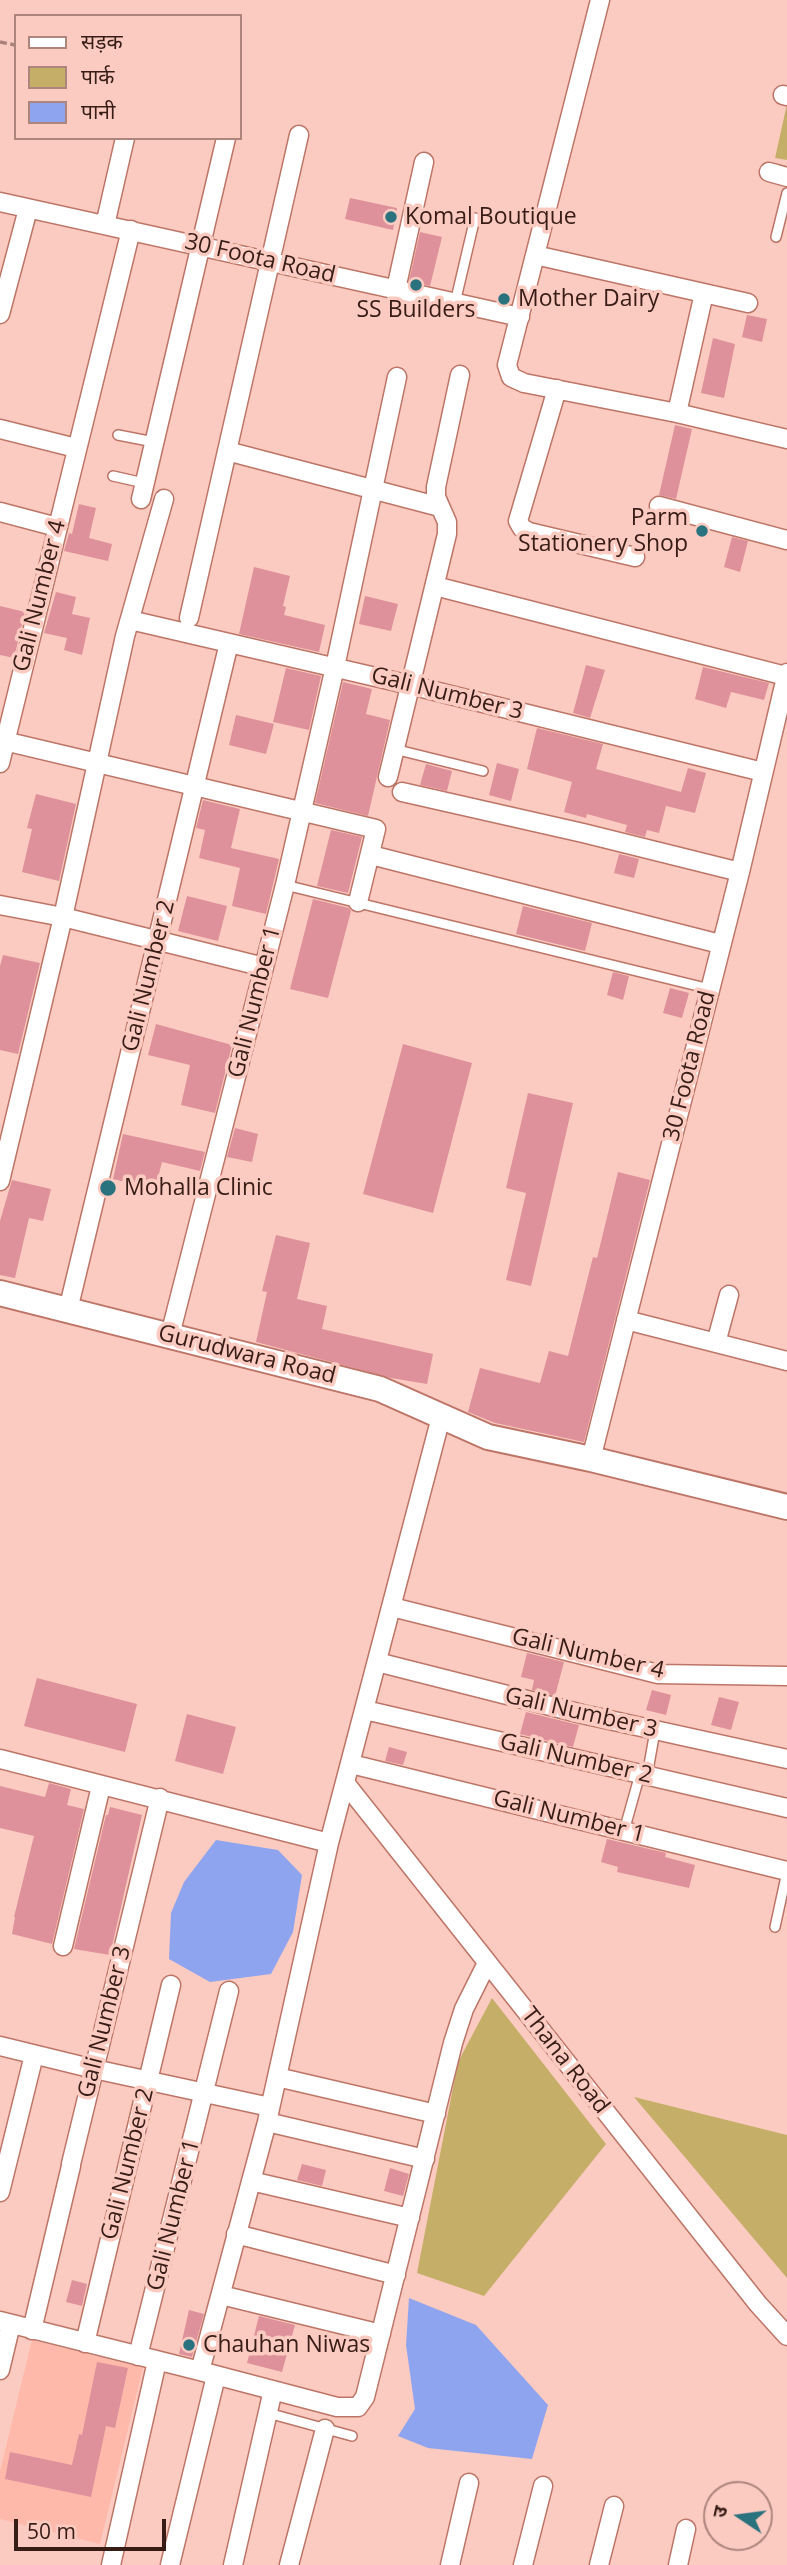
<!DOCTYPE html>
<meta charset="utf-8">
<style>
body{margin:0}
#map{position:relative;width:787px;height:2565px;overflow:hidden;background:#fbcbc1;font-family:"Open Sans","Noto Sans Devanagari",sans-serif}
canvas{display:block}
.legend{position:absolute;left:14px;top:14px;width:228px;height:126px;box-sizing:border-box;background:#fbcbc1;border:2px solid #ad857d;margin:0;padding:9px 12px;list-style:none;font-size:21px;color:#381c16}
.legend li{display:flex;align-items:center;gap:14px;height:35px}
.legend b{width:35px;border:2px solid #ad857d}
.north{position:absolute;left:703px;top:2481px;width:70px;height:70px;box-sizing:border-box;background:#fbcbc1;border:2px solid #ad857d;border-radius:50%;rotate:283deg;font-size:19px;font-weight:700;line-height:28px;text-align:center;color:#381c16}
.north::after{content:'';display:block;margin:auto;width:24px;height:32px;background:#2b727f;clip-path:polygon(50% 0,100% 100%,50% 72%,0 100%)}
.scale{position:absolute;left:14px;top:2519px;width:152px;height:32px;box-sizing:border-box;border:4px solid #381c16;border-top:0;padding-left:9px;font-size:21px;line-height:24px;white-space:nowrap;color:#381c16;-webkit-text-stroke:5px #fbcbc1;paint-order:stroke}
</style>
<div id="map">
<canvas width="787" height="2565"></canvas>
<ul class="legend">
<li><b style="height:9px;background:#fff"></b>सड़क</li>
<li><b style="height:19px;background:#c5ae67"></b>पार्क</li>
<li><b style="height:19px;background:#8fa4ef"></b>पानी</li>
</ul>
<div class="north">उ</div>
<div class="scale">50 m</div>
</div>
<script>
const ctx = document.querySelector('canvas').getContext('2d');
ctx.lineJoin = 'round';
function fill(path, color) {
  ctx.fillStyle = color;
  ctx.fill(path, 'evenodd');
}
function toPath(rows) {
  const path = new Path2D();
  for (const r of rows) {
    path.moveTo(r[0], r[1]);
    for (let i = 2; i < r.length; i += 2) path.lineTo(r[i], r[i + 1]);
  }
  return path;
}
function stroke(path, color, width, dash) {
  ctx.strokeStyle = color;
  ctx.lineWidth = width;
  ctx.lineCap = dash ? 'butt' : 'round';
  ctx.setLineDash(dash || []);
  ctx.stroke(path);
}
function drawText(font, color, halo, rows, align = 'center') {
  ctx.font = font + ' "Open Sans",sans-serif';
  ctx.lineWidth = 7;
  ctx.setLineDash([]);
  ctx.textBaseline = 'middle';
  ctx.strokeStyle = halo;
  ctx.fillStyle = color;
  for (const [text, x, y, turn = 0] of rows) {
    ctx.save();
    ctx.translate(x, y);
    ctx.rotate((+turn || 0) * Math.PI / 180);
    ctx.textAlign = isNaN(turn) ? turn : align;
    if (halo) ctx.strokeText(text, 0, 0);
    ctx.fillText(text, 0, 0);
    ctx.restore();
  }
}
fill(toPath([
 [32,2340,143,2368,100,2544,0,2519,0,2471]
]), '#feb9ab');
fill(toPath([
 [787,104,787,160,775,158],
 [492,1998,606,2144,484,2296,417,2273,458,2062],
 [634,2097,787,2135,787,2278]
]), '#c5ae67');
fill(toPath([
 [216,1840,278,1850,302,1875,293,1932,271,1974,210,1982,169,1959,171,1913,184,1882],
 [409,2298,476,2325,548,2405,532,2459,428,2448,398,2436,415,2409,406,2345]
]), '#8fa4ef');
fill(toPath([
 [350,198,397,208,393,230,345,219],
 [420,232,442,237,430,286,409,281],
 [747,315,767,319,762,342,742,337],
 [713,338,735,344,724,398,701,393],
 [675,425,692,429,676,499,659,495],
 [79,504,96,508,89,538,112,544,108,561,64,551,69,533,72,534],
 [732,537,748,541,740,572,724,567],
 [254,567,290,576,283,606,286,607,284,615,325,625,319,652,239,634],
 [56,592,76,597,72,614,90,618,82,655,64,650,67,638,44,633],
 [365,596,398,604,391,631,359,624],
 [0,606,25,612,14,658,0,655],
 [586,665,605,670,590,718,573,713],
 [703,667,769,683,764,700,731,692,726,708,695,699],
 [286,668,321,676,309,730,273,722],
 [343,682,372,689,366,714,390,720,368,816,315,803],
 [236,715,274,724,266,754,229,745],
 [537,728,603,744,596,769,681,792,688,768,706,773,695,813,666,806,659,833,647,830,645,837,625,832,627,825,587,814,586,818,564,812,572,782,527,769],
 [497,763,519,769,511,801,489,795],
 [426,764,452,771,447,791,420,785],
 [36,794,76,804,59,881,22,872,32,829,27,828],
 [203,800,240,809,231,848,279,859,266,914,232,906,240,868,199,858,205,830,196,828],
 [331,830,362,837,348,893,317,886],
 [619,854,639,859,634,878,614,873],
 [187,896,227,906,218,941,178,931],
 [313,899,349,908,351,911,328,998,290,989],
 [523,906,592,923,585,951,516,934],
 [3,955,40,963,18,1054,0,1050,0,966],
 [613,972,629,976,623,1000,607,995],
 [670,988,689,993,682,1018,663,1013],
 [156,1024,232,1045,215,1113,181,1105,190,1065,148,1055],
 [403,1044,472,1063,433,1213,363,1194],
 [528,1093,573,1103,531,1286,506,1280,526,1193,506,1188],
 [235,1128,258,1134,252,1162,227,1157],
 [123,1134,205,1152,200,1171,162,1162,155,1189,113,1179],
 [618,1172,650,1180,584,1442,495,1423,468,1412,480,1368,540,1383,549,1351,568,1356,593,1257,597,1258],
 [12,1180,51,1189,43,1221,29,1218,15,1278,0,1275,0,1221],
 [276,1235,310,1243,297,1299,327,1306,322,1329,433,1354,427,1384,391,1378,256,1342,267,1292,262,1291],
 [527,1653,564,1662,555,1696,532,1690,534,1680,521,1677],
 [37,1678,137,1704,125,1752,24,1726],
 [652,1690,671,1695,666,1715,646,1710],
 [719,1697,739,1702,731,1730,711,1725],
 [526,1712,579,1725,573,1747,520,1734],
 [187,1714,236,1727,223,1774,175,1761],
 [389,1747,407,1752,403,1765,385,1761],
 [49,1783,71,1789,67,1805,84,1809,52,1944,12,1934,15,1917,14,1917,34,1836,0,1828,0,1786,45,1797],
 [110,1807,142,1815,110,1955,74,1949,106,1815,108,1815],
 [607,1839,666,1853,665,1857,695,1865,689,1888,617,1872,618,1867,601,1862],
 [302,2164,326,2170,322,2186,297,2180],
 [390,2168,409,2174,403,2196,384,2191],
 [72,2280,87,2284,82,2306,66,2302],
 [189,2310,204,2314,192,2357,179,2354],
 [259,2316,295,2325,282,2372,247,2363],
 [97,2362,128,2368,115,2428,106,2426,91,2497,5,2479,10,2452,72,2465,79,2434,82,2435]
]), '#de919a');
const lane = toPath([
 [776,237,787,193],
 [455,303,475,218],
 [118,435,154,442],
 [113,476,144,483],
 [394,749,483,771],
 [285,885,710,989],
 [647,1776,655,1731],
 [624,1831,640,1774],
 [775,1927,787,1872],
 [268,2413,352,2436]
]);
const street = toPath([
 [600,0,507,365,511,377,524,383,677,413,787,439],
 [783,95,787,96],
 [769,172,787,177],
 [0,202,520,317],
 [105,225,125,138],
 [535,255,748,303],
 [396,289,424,162],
 [0,314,28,209],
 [557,389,518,521,522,528,529,532,635,557],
 [677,413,704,293],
 [0,429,76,448],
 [227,451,440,507],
 [141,499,226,138],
 [659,506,787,540],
 [0,512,57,527],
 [435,586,786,676],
 [189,618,299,135],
 [130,620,410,685,763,772],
 [0,740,376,829,358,902],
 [0,763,131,230],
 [388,777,447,534,447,522,436,497,436,487,460,375],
 [402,792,583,833,740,872],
 [371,855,720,944],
 [0,905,63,917,264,967],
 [0,1181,63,917,125,636,164,499],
 [68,1310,229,643],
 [626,1320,787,1361],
 [170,1335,285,885,335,667,397,377],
 [716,1343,729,1295],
 [591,1459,740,872,787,673],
 [392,1607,658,1674,787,1676],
 [377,1662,582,1714,787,1759],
 [365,1710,787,1808],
 [0,1759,329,1843],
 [351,1764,787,1871],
 [346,1784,758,2304,787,2336],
 [63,1946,101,1786],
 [0,2046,94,2069,270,2107],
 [277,2077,436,2114],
 [267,2122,425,2159],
 [71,2164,160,1798],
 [251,2181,410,2218],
 [0,2192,34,2055],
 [236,2234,396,2275],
 [221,2295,381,2334],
 [0,2321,200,2371,267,2122,329,1843,441,1417],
 [32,2330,71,2166],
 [85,2343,171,1985],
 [138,2356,229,1991],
 [0,2370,11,2324],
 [200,2371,337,2407,358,2407,365,2397,453,2043,464,2009,487,1963],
 [111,2565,157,2361],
 [170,2565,216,2376],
 [233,2565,273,2390],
 [289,2565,325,2429],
 [450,2565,469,2483],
 [523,2565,543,2486],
 [599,2565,614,2506],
 [678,2565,686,2529]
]);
const secondary = toPath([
 [0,1293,380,1389,488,1437,591,1459,787,1507]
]);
stroke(lane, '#bd7567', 12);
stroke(street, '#bd7567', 21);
stroke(secondary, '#bd7567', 28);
stroke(toPath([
 [0,42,15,45]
]), '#a98179', 3.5, [7, 3.5]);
stroke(lane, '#fff', 9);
stroke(street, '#fff', 18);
stroke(secondary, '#fff', 24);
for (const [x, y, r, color] of [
 [391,217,7,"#2b727f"],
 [416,285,7,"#2b727f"],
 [504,299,7,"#2b727f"],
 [702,531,7,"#2b727f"],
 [108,1188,9,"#2b727f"],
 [189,2345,7,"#2b727f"]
]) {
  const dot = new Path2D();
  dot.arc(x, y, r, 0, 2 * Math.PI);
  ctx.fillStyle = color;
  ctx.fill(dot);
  stroke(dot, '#fbcbc1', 2.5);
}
drawText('23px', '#381c16', '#fbcbc1', [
 ["Komal Boutique",405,217],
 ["Mother Dairy",518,299],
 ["SS Builders",416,310,"center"],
 ["Parm",688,518,"right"],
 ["Stationery Shop",688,544,"right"],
 ["Mohalla Clinic",124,1188],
 ["Chauhan Niwas",203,2345]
], 'left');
drawText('23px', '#381c16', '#fbcbc1', [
 ["30 Foota Road",260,259,13],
 ["Gali Number 4",40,596,-76],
 ["Gali Number 3",447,694,14],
 ["Gali Number 2",149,976,-76],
 ["Gali Number 1",255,1002,-76],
 ["30 Foota Road",690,1066,-76],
 ["Gurudwara Road",247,1355,14],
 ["Gali Number 4",588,1654,13],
 ["Gali Number 3",581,1713,13],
 ["Gali Number 2",576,1759,13],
 ["Gali Number 1",569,1817,14],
 ["Gali Number 3",105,2022,-76],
 ["Thana Road",565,2061,52],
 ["Gali Number 2",128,2164,-76],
 ["Gali Number 1",174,2215,-76]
]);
</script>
